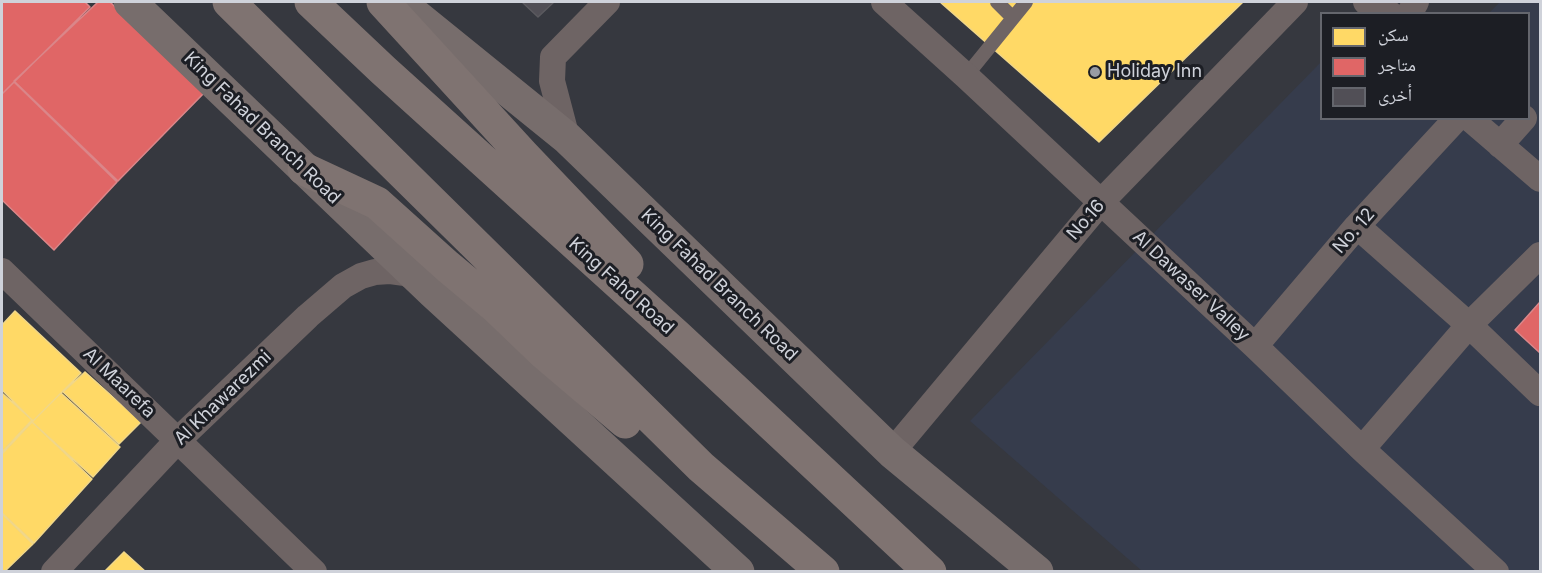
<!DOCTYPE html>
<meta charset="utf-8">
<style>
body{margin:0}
#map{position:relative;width:1542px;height:573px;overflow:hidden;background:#36383f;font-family:Inter,"Noto Naskh Arabic",sans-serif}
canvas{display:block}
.frame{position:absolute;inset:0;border:3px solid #cfd2da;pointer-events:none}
.legend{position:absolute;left:1320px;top:12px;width:210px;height:108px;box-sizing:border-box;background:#1c1e24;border:2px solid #64666d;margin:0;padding:8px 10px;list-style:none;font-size:18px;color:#cfd2da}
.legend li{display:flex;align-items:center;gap:12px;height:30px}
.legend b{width:30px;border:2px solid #64666d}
</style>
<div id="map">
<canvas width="1542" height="573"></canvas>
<div class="frame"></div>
<ul class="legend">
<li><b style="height:16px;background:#ffd966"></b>سكن</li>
<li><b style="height:16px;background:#e06666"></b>متاجر</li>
<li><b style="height:16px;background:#514f56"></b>أخرى</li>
</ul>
</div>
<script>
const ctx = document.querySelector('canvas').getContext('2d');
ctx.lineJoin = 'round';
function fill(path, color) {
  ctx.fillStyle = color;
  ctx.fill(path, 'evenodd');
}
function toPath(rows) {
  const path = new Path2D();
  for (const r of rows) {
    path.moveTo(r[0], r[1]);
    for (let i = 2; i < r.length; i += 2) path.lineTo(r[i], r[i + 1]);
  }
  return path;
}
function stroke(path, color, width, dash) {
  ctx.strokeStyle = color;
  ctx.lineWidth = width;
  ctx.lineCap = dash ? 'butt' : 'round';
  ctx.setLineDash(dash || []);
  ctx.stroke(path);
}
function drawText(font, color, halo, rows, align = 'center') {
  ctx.font = font + ' Inter,sans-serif';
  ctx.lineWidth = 6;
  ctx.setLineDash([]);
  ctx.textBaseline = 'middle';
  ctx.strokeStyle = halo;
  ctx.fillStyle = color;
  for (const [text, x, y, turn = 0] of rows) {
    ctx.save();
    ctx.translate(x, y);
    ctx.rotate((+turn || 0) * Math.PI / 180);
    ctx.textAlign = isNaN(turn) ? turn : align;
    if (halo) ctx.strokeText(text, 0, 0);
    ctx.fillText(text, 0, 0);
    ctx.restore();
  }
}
fill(toPath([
 [1500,2,1540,2,1540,571,1142,571,970,421,1321,62,1322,118,1528,118,1528,14,1489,13]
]), '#363c4c');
const homes = toPath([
 [940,2,1243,2,1099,142,940,2],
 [15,311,81,373,33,421,2,390,2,325,15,311],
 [85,372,141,422,119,444,63,392,85,372],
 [2,393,32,420,2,452,2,393],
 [61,393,120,447,93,477,32,422,61,393],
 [32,422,92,479,34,543,2,513,2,454,32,422],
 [2,514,33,544,4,572,2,572,2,514],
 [124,552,146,572,104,572,124,552]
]);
fill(homes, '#ffd966');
stroke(homes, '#f1d789', 1.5);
const shops = toPath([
 [2,2,85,2,90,7,2,94,2,2],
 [98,2,110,2,205,92,118,181,14,81,98,2],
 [14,82,117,182,54,250,2,200,2,94,14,82],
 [1540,302,1540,353,1515,330,1540,302]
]);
fill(shops, '#e06666');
stroke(shops, '#db8689', 1.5);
const building = toPath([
 [522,2,554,2,538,17,522,2]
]);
fill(building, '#514f56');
stroke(building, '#5b5a5f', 1.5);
stroke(toPath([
 [997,2,1013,18],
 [966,76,1026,2]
]), '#6e6464', 14);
stroke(toPath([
 [884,2,966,76,1255,346,1362,449,1496,572],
 [1366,2,1390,14],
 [1409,14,1416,2],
 [1469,118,1540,179],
 [567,138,552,81,553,57,607,2],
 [1500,145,1524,118],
 [1357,226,1469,325,1540,393],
 [2,271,314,572],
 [1255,346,1357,226,1457,118],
 [1362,449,1469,325,1540,255],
 [892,452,1101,202,1295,2],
 [54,572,177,441,308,316,343,286,361,276,375,272,390,271,405,273,418,278]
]), '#6e6464', 26);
stroke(toPath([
 [130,2,433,292,738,572],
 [399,2,567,138,892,452,1037,572]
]), '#776d6c', 33);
stroke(toPath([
 [229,2,701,467,823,572],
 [311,2,383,70,678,337,930,572],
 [383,2,523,155,627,264],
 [304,169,377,203,447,266,496,307,545,354,625,422]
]), '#7f7371', 33);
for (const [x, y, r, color] of [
 [1095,72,6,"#999ca4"]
]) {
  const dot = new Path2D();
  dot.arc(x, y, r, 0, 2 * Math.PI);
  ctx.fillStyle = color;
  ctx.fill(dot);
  stroke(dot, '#1c1e24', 2);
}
drawText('18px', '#cfd2da', '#1c1e24', [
 ["Holiday Inn",1107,72]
], 'left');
drawText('18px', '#cfd2da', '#1c1e24', [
 ["King Fahad Branch Road",262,128,44],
 ["No.16",1086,220,-49],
 ["No. 12",1354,231,-49],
 ["King Fahad Branch Road",719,285,44],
 ["King Fahd Road",621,286,42],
 ["Al Dawaser Valley",1191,286,43],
 ["Al Maarefa",119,383,44],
 ["Al Khawarezmi",223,398,-44]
]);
</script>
